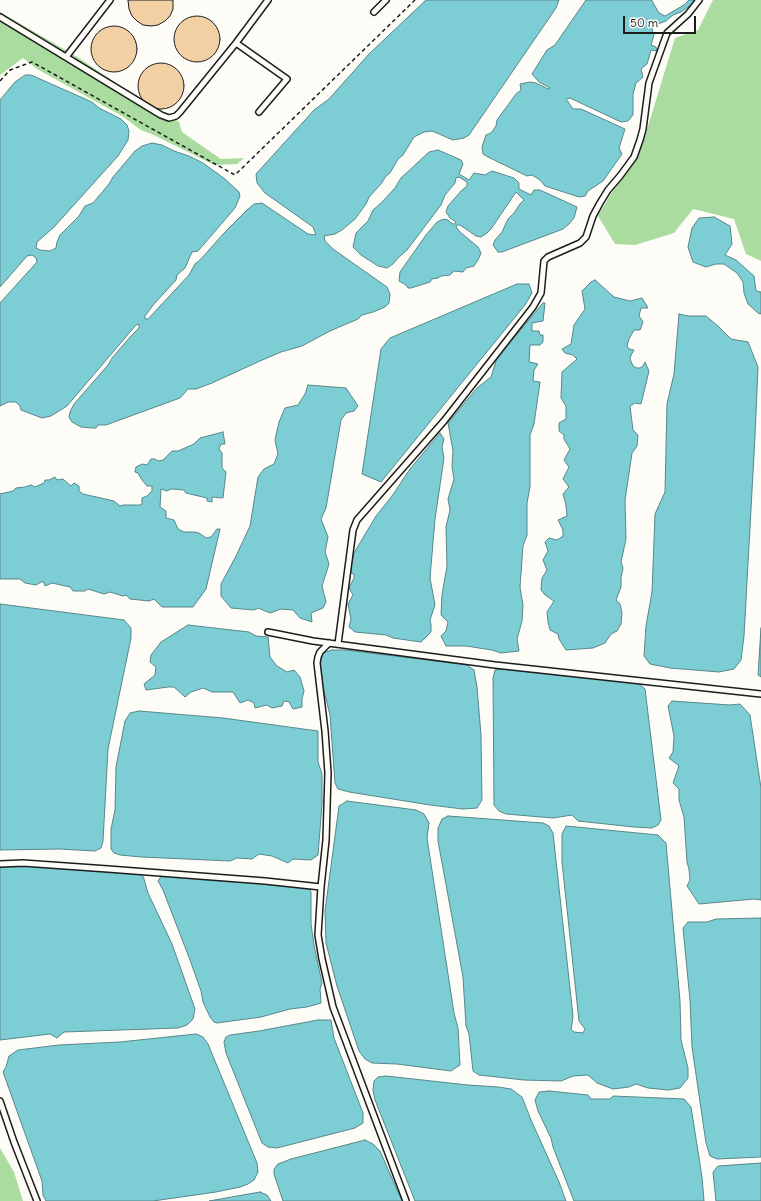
<!DOCTYPE html>
<style>
body{margin:0}
#map{position:relative;width:761px;height:1201px;overflow:hidden;background:#fdfcf7;font-family:Delius,sans-serif}
canvas{display:block}
.scale{position:absolute;left:623px;top:16px;width:73px;height:18px;box-sizing:border-box;border:2px solid #1c1c1c;border-top:0;padding-left:5px;font-size:12px;line-height:14px;white-space:nowrap;color:#1c1c1c;-webkit-text-stroke:3px #fdfcf7;paint-order:stroke}
</style>
<div id="map">
<canvas width="761" height="1201"></canvas>
<div class="scale">50 m</div>
</div>
<script>
const ctx = document.querySelector('canvas').getContext('2d');
ctx.lineJoin = 'round';
function fill(path, color) {
  ctx.fillStyle = color;
  ctx.fill(path, 'evenodd');
}
function toPath(rows) {
  const path = new Path2D();
  for (const r of rows) {
    if (r.length === 3) {
      path.moveTo(r[0] + r[2], r[1]);
      path.arc(r[0], r[1], r[2], 0, 2 * Math.PI);
      continue;
    }
    path.moveTo(r[0], r[1]);
    for (let i = 2; i < r.length; i += 2) path.lineTo(r[i], r[i + 1]);
  }
  return path;
}
function stroke(path, color, width, dash) {
  ctx.strokeStyle = color;
  ctx.lineWidth = width;
  ctx.lineCap = dash ? 'butt' : 'round';
  ctx.setLineDash(dash || []);
  ctx.stroke(path);
}
fill(toPath([
 [713,0,761,0,761,261,746,254,734,219,693,209,674,233,635,245,615,244,598,216,645,136,675,38,698,30],
 [0,12,76,56,119,85,179,122,182,132,221,159,244,158,237,164,214,165,154,135,141,130,122,116,37,69,23,58,0,75],
 [0,1148,14,1172,23,1201,0,1201]
]), '#a9dc9e');
const water = toPath([
 [426,0,559,0,556,8,469,135,464,138,453,140,432,131,424,132,414,137,403,155,398,159,390,173,386,176,381,184,369,197,366,204,355,219,342,230,335,234,324,236,325,241,333,249,387,287,390,294,389,303,385,307,373,312,362,315,358,319,330,331,302,346,281,352,260,361,212,383,196,389,188,389,180,398,106,425,98,425,96,428,92,428,81,427,72,422,69,417,70,412,74,404,108,365,112,358,131,336,139,328,139,324,136,325,67,406,51,416,42,418,21,410,20,406,16,402,8,402,0,406,0,303,37,262,36,258,32,255,27,256,0,287,0,100,15,82,25,75,31,75,92,102,99,108,121,119,127,125,129,131,128,140,118,156,54,227,37,242,36,248,40,250,50,251,56,248,57,242,60,235,79,216,85,206,93,203,109,184,113,177,135,151,142,146,152,143,162,145,174,151,189,156,203,163,225,179,239,192,240,196,235,208,198,251,192,252,185,268,177,275,176,280,154,304,145,316,145,319,148,319,189,275,195,264,201,259,224,233,247,210,254,204,262,203,308,234,316,235,313,227,265,193,257,183,256,174,314,110,329,99,369,54,426,0],
 [586,0,652,0,652,1,659,13,665,16,684,5,689,0,701,0,702,1,694,5,689,6,681,12,673,15,666,21,655,25,652,30,654,35,651,45,656,47,657,51,651,50,647,64,641,69,643,77,636,83,633,94,633,115,628,121,621,122,570,98,566,99,573,109,581,109,625,129,619,148,622,154,603,181,588,191,585,196,579,197,545,186,540,180,532,175,527,176,488,157,483,154,482,147,486,135,491,133,496,126,497,120,516,94,521,90,520,84,530,82,536,83,548,89,550,88,539,82,532,74,547,50,555,45,586,0],
 [438,150,461,160,463,164,459,174,469,180,474,173,485,175,492,171,514,178,519,183,519,189,531,195,534,190,540,190,577,207,574,218,569,224,563,229,502,252,498,252,493,245,495,240,502,232,508,219,514,213,520,204,524,200,516,192,491,229,487,233,481,237,476,236,460,225,457,225,456,227,460,232,478,247,481,253,478,260,474,266,466,268,463,272,454,271,450,275,441,276,438,278,432,279,430,282,411,288,408,288,406,285,399,281,400,272,426,235,437,222,441,220,446,219,453,224,455,224,456,222,450,218,446,212,448,206,462,190,467,186,467,182,459,177,456,178,455,183,445,195,441,205,407,250,398,258,393,264,387,268,378,266,361,255,353,247,356,233,368,221,373,210,381,203,395,188,401,178,429,152,438,150],
 [714,217,730,226,732,244,725,255,736,260,754,276,756,291,761,292,761,314,758,313,748,304,744,293,743,282,737,273,724,264,716,264,706,267,693,262,688,247,692,228,699,218,714,217],
 [595,280,614,297,630,301,642,298,648,308,641,308,639,316,643,322,640,330,634,330,629,339,627,346,629,349,634,350,631,355,630,359,633,366,637,368,640,368,643,366,645,362,649,371,641,404,635,403,630,406,633,430,638,435,637,446,632,453,625,500,626,539,621,562,623,568,621,578,621,587,616,600,620,604,622,613,621,624,617,631,611,634,605,643,593,648,566,650,559,639,558,634,550,630,548,622,547,612,554,601,545,595,541,590,542,578,547,570,543,560,548,551,545,542,549,538,557,540,563,536,563,530,558,520,567,516,566,505,563,494,569,487,563,479,569,467,564,460,570,449,564,439,564,435,559,431,559,423,566,419,566,406,561,398,562,372,577,359,573,355,565,353,562,349,571,344,574,325,585,309,582,291,591,282,595,280],
 [517,284,529,284,532,293,525,305,381,482,362,474,381,349,390,338,517,284],
 [543,303,545,303,543,321,532,323,532,331,539,331,540,335,543,335,543,342,540,345,530,345,529,362,538,364,534,370,533,381,540,382,534,424,530,435,530,487,527,503,527,535,523,546,520,587,523,605,522,621,517,639,519,651,501,653,492,650,466,646,446,646,441,636,446,631,448,622,441,615,442,595,447,566,446,527,450,510,448,499,454,479,452,467,453,451,448,423,477,388,491,377,497,358,543,303],
 [679,314,688,316,706,316,718,326,731,339,748,342,758,367,755,436,744,636,741,660,734,669,719,672,670,668,650,664,644,656,646,626,652,592,655,514,665,492,667,404,674,374,679,314],
 [308,385,346,388,358,406,354,411,346,413,341,420,326,508,321,519,328,537,325,552,329,564,322,586,326,602,323,608,311,613,312,622,300,618,293,610,281,609,270,613,258,608,254,610,231,608,221,596,221,584,236,556,250,526,258,477,264,469,274,464,278,454,275,440,279,422,285,408,298,405,305,394,308,385],
 [223,432,225,444,221,444,219,449,222,453,222,468,226,472,223,498,212,497,212,502,207,501,207,498,186,493,184,490,171,489,167,491,161,489,160,507,166,511,166,518,174,520,178,529,184,532,194,532,199,533,206,538,211,537,217,529,220,529,206,589,193,607,162,607,154,599,149,601,130,599,126,595,123,596,110,592,104,594,88,589,85,591,73,591,70,587,52,583,45,586,43,581,36,585,25,583,20,579,0,579,0,494,13,491,16,488,25,487,31,485,35,487,44,483,45,480,49,480,55,477,57,480,63,479,71,486,74,483,79,486,79,491,83,494,114,501,120,506,123,505,140,505,142,504,142,498,147,496,152,491,152,486,147,486,142,480,138,473,135,472,136,467,142,464,147,465,151,459,155,459,158,461,163,460,172,451,178,451,194,444,200,438,223,432],
 [440,433,444,439,442,447,444,458,435,519,430,578,435,605,430,620,431,625,431,632,421,642,393,638,386,635,355,632,349,627,351,619,348,604,353,595,349,588,354,578,354,574,349,572,354,553,376,516,392,496,410,469,440,433],
 [0,604,124,620,131,628,131,638,108,749,103,841,101,848,95,851,59,849,0,850,0,604],
 [188,625,249,632,256,636,268,637,270,657,277,666,287,672,294,670,300,677,304,691,302,699,302,707,293,709,289,702,284,701,282,706,272,708,267,705,255,708,254,703,248,700,240,703,233,692,212,692,203,688,191,692,185,697,174,687,168,687,146,690,144,684,155,675,156,667,150,662,151,655,161,642,188,625],
 [761,628,761,677,758,675,761,628],
 [332,650,346,650,467,665,474,670,477,687,481,735,482,800,477,808,463,809,430,805,349,792,338,789,335,783,330,715,322,683,319,665,323,653,332,650],
 [501,669,638,683,645,689,661,820,658,825,652,828,634,827,578,821,572,815,553,818,506,814,499,811,494,805,493,678,495,670,501,669],
 [672,701,730,705,740,704,750,715,761,788,761,900,754,899,699,904,687,886,690,880,689,869,687,862,684,817,679,800,679,789,673,783,679,766,669,758,673,752,674,736,668,706,672,701],
 [139,711,223,718,318,731,318,762,322,774,322,804,318,855,311,860,293,859,288,863,272,856,259,854,252,859,237,858,230,861,141,857,120,855,114,853,111,849,111,829,115,810,116,767,125,721,130,713,139,711],
 [347,801,416,810,424,814,429,823,427,838,454,1013,458,1028,460,1065,451,1071,397,1064,372,1063,365,1059,359,1051,337,986,326,943,325,911,339,806,347,801],
 [448,816,543,823,549,826,553,833,573,1016,572,1024,571,1029,574,1032,583,1033,585,1029,579,1021,562,862,562,834,566,826,658,835,666,843,680,1001,681,1040,688,1068,688,1078,680,1088,668,1090,648,1088,636,1084,629,1087,613,1089,597,1083,588,1075,573,1076,561,1081,524,1080,479,1075,473,1071,469,1034,466,1026,463,977,438,841,438,828,442,819,448,816],
 [18,866,71,867,141,872,144,879,148,893,172,944,195,1009,193,1019,187,1025,178,1028,64,1032,57,1038,50,1034,0,1040,0,867,18,866],
 [162,875,309,887,311,892,311,924,314,945,322,983,320,989,321,1003,307,1007,290,1009,261,1017,217,1023,214,1022,210,1017,203,1002,201,991,190,960,163,890,158,881,162,875],
 [761,918,761,1157,717,1159,710,1156,706,1143,692,1047,690,1000,683,928,688,922,707,922,716,919,761,918],
 [318,1020,331,1020,334,1038,363,1113,363,1123,355,1128,277,1148,268,1147,262,1143,226,1053,224,1042,226,1037,230,1035,259,1031,318,1020],
 [196,1034,203,1037,208,1044,257,1163,258,1172,254,1180,248,1184,240,1187,216,1192,153,1201,46,1201,43,1195,42,1181,3,1072,6,1067,9,1056,18,1050,59,1045,120,1042,196,1034],
 [386,1076,468,1085,498,1087,511,1089,522,1097,531,1120,559,1182,566,1201,415,1201,375,1100,373,1090,374,1081,378,1077,386,1076],
 [549,1091,588,1095,591,1099,610,1099,613,1096,684,1099,691,1107,702,1177,704,1201,574,1201,553,1147,551,1138,538,1111,535,1100,539,1092,549,1091],
 [365,1140,373,1144,380,1151,402,1201,283,1201,274,1174,274,1169,278,1164,291,1159,365,1140],
 [761,1163,761,1201,716,1201,713,1172,718,1166,761,1163],
 [260,1192,267,1195,271,1201,209,1201,260,1192]
]);
fill(water, '#7dced4');
stroke(water, '#56878a', 1);
const building = toPath([
 [128,0,173,0,173,9,170,16,165,21,158,25,151,26,143,25,137,21,132,16,129,9,128,0],
 [197,39,23],
 [114,49,23],
 [161,86,23]
]);
fill(building, '#f2d0a3');
stroke(building, '#1c1c1c', 1);
const lane = toPath([
 [374,12,386,0],
 [0,17,161,115,169,118,176,116,180,112,236,43,268,0],
 [236,43,287,79,259,112],
 [66,57,110,0],
 [268,632,313,641,495,665,761,694],
 [329,643,320,652,318,657,317,663,325,731,328,773,326,840,321,887,318,935,322,959,333,1007,406,1201],
 [338,644,353,530,357,520,444,421,533,307,541,293,544,261,548,257,580,243,586,237,593,216,600,203,608,190,620,176,634,157,640,140,643,129,649,83,667,33,688,14,699,0],
 [0,864,23,863,108,869,265,881,321,887],
 [0,1101,14,1142,37,1201]
]);
stroke(lane, '#1c1c1c', 8);
stroke(toPath([
 [0,81,10,70,32,62,235,175,415,0]
]), '#1c1c1c', 1.5, [4, 3]);
stroke(lane, '#fdfcf7', 5);
</script>
